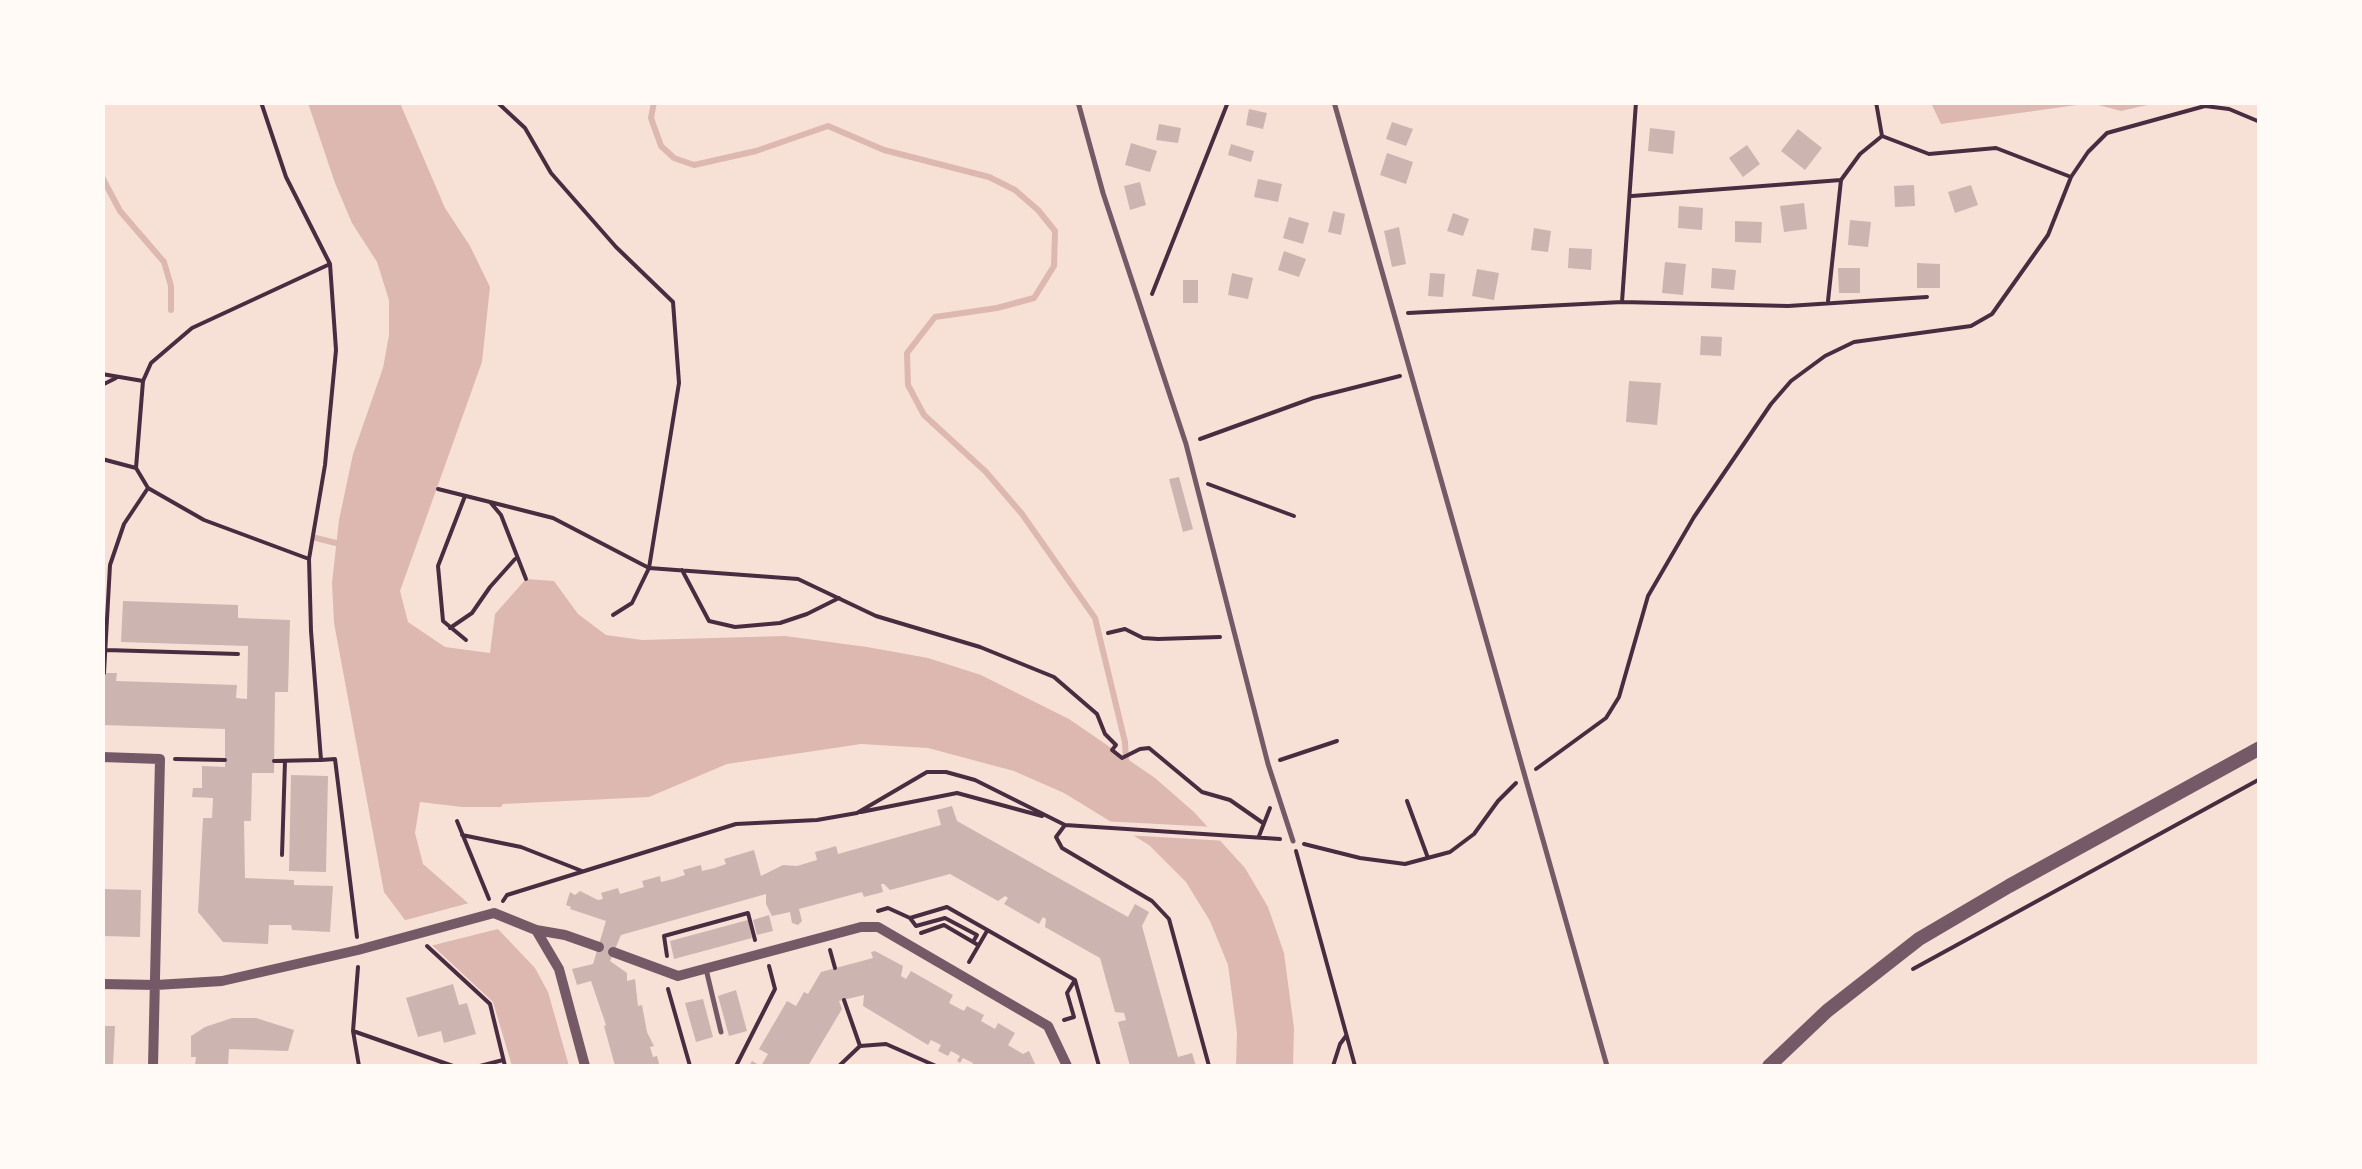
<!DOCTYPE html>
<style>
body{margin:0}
#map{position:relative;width:2362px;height:1169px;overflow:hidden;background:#f7e1d7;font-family:"Exo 2",sans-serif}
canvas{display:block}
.frame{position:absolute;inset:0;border:105px solid #fffaf5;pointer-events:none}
</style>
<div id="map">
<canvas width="2362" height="1169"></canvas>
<div class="frame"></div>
</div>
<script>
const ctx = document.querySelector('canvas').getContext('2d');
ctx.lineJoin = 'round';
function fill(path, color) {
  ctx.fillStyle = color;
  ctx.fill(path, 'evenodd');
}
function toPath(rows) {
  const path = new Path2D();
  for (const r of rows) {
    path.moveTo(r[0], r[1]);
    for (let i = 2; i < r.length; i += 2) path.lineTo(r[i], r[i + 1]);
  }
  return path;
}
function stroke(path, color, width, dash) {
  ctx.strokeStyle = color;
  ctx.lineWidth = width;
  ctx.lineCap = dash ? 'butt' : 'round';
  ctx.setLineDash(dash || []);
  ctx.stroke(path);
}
fill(toPath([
 [308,103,400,103,445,208,470,246,490,287,482,362,400,591,408,622,445,647,490,653,495,614,526,579,554,581,578,614,606,635,642,640,785,636,867,647,928,658,981,675,1069,719,1155,778,1194,812,1245,868,1268,907,1284,953,1294,1028,1293,1066,1236,1066,1237,1033,1228,965,1210,921,1186,882,1149,845,1064,793,1014,771,928,748,861,744,727,764,649,797,503,804,501,807,462,807,420,802,415,833,423,864,498,929,535,968,548,992,569,1066,512,1066,493,1002,405,920,384,892,334,623,332,583,339,520,353,454,383,368,389,335,389,300,377,262,352,223,335,183],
 [1931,103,2156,103,2121,111,2091,103,1941,124]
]), '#dcb8b0');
fill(toPath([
 [1102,821,1214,827,1227,841,1124,835],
 [473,902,498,929,430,946,402,921]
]), '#f7e1d7');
stroke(toPath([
 [654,102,651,118,661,146,674,158,694,165,756,151,828,126,884,150,989,177,1015,190,1038,210,1055,231,1054,266,1034,298,997,308,935,317,907,353,908,385,924,415,986,472,1022,514,1095,618,1125,742,1126,761],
 [102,177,120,211,164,262,171,286,171,310],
 [316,538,344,545]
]), '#dcb8b0', 6);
fill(toPath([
 [1249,109,1267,113,1263,129,1246,125],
 [1392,122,1413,129,1406,146,1386,139],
 [1159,124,1181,128,1178,143,1156,140],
 [1650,128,1675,131,1673,154,1648,151],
 [1798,129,1822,148,1805,170,1781,151],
 [1131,143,1157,151,1150,172,1125,165],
 [1231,144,1254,151,1251,162,1228,155],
 [1747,145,1760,164,1743,177,1729,158],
 [1387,153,1413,162,1406,184,1380,175],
 [1258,179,1282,184,1278,202,1254,197],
 [1140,182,1146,205,1130,210,1124,186],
 [1914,185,1915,206,1895,207,1894,186],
 [1971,185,1978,205,1955,213,1948,192],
 [1804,203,1807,229,1784,232,1780,206],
 [1679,206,1703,208,1702,230,1678,228],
 [1333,211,1345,214,1341,235,1328,232],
 [1453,213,1469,219,1463,236,1447,231],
 [1289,217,1309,223,1303,244,1283,238],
 [1850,220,1871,222,1868,247,1848,245],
 [1735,221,1762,222,1761,243,1735,242],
 [1399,227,1406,264,1392,267,1384,231],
 [1534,228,1551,231,1548,252,1531,250],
 [1569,248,1592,249,1591,270,1568,268],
 [1284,251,1306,259,1299,277,1278,270],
 [1665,262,1686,264,1683,295,1662,293],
 [1917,263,1940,264,1940,288,1917,288],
 [1712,268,1736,270,1734,290,1711,288],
 [1838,268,1860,268,1860,293,1839,293],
 [1477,269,1499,273,1494,300,1472,296],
 [1232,273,1253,278,1248,299,1228,295],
 [1430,273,1445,274,1443,297,1428,296],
 [1183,280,1198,280,1198,303,1183,303],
 [1701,336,1722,337,1721,356,1700,355],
 [1629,381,1661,383,1657,425,1626,422],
 [1179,477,1193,529,1183,532,1169,479],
 [123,601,238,605,238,618,290,620,288,692,275,692,274,773,252,773,251,821,244,821,245,878,294,880,294,885,333,886,330,932,292,930,291,925,269,925,268,944,223,942,198,912,203,818,212,818,213,798,192,797,193,788,202,788,202,766,225,767,225,729,102,725,102,673,117,673,116,681,237,685,236,698,247,699,248,646,121,642],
 [291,775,328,776,326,872,289,871],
 [952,806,957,821,1128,917,1135,904,1149,912,1142,926,1178,1057,1192,1053,1196,1066,1130,1066,1118,1022,1126,1020,1124,1013,1115,1012,1100,958,1045,927,1046,919,1043,917,1039,924,1004,904,1008,898,1005,896,998,901,950,874,890,890,884,884,881,884,883,892,864,897,862,892,799,909,802,921,798,925,792,923,790,912,772,916,766,904,766,894,621,935,610,961,627,973,627,981,635,979,638,1006,642,1005,647,1032,654,1046,650,1047,653,1057,657,1056,659,1063,657,1066,615,1066,604,1026,606,1025,591,981,577,985,572,969,593,964,606,921,570,909,571,907,566,905,570,892,575,895,580,891,598,900,603,899,601,893,618,888,620,894,644,887,642,881,660,876,661,882,673,879,685,875,683,870,701,865,702,871,715,868,726,864,724,859,754,850,761,876,783,865,797,866,817,860,815,852,826,849,836,846,838,854,941,825,937,810],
 [102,889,141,890,140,937,102,936],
 [769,915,773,931,757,935,753,920],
 [748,920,752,938,674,959,670,941],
 [875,951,903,966,901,976,906,979,911,971,953,995,949,1003,964,1011,967,1006,984,1015,981,1021,995,1029,998,1023,1015,1033,1008,1045,1023,1054,1029,1051,1036,1066,971,1066,973,1063,963,1058,960,1063,957,1061,960,1056,951,1051,948,1056,938,1051,941,1045,931,1040,928,1045,863,1006,864,995,839,1001,842,1009,808,1066,749,1066,752,1061,761,1066,768,1054,759,1049,787,1001,796,1006,804,992,808,994,821,972,873,958,871,952],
 [453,984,459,1005,467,1003,476,1034,444,1043,441,1031,418,1037,406,998],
 [736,990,747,1031,729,1036,718,996],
 [703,999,713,1037,696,1042,685,1003],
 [232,1018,256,1018,294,1030,288,1051,229,1049,228,1066,195,1066,196,1057,191,1057,191,1036,205,1027],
 [102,1026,115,1026,113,1066,102,1066]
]), '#ccb4b1');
stroke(toPath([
 [261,102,286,177,330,264,336,350,325,465,309,559,311,631,321,760,335,759,357,937],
 [497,102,525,128,551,173,616,247,673,302,679,383,649,568,632,603,613,615],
 [1876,102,1882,136],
 [1882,136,1929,154,1996,148,2071,177],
 [1632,196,1841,180],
 [1152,294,1228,102],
 [1828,301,1841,180,1860,154,1882,136],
 [1622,302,1636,102],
 [1408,313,1622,302,1788,306,1927,297],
 [102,374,143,381,136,468],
 [143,381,151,363,192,328,330,264],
 [102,385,116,378],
 [1200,439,1313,398,1400,376],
 [102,459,136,468,148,488,204,520,309,559],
 [1208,484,1294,516],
 [438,489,490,502,501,515,526,579],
 [465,496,438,566,443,621,466,640],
 [490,502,553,518,649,568,798,579,876,616,980,647,1054,677,1097,714,1105,734,1116,745,1112,750,1122,758,1140,749,1149,748,1202,792,1230,800,1263,823],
 [682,570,709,621,735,627,780,623,807,614,839,598],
 [450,628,472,613,490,587,515,559],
 [1108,633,1125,629,1143,638,1158,639,1220,637],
 [106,650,238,654],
 [104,673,110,565,124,524,148,488],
 [175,759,225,760],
 [1280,760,1337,741],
 [274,761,319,760],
 [1536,769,1606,718,1619,697,1648,596,1694,517,1771,404,1791,381,1825,356,1854,342,1971,326,1992,314,2048,235,2071,177,2088,152,2107,133,2205,106,2229,109,2260,122],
 [1407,801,1428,858],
 [861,812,957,793,1042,816],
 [457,821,489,899],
 [1065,825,1056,837,1062,848,1152,901,1169,919,1209,1066],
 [462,835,521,847,582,871],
 [1259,836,1270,808],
 [1304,844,1360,858,1405,864,1450,852,1474,834,1498,801,1516,783],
 [1296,851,1355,1066],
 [282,855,285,761],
 [503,901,507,895,736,824,817,820,857,813,927,772,946,772,975,780,1065,825,1280,839],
 [878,911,888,908,910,918,947,907,1075,980,1099,1066],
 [910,918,916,926,945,918,977,935,973,942,978,945],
 [921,933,944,925,973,942],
 [427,946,490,1004,505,1066],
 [830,950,835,968],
 [667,956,664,936,748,913,755,940],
 [969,962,987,931],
 [358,967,353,1031,453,1066],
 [1913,969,2260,779],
 [668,989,690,1066],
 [844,1000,860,1046],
 [1064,1020,1074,1017,1067,993,1075,980],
 [353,1031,359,1066],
 [480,1066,503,1060],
 [736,1066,775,989,769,966],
 [839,1066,860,1046,886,1044,936,1066],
 [1333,1066,1340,1044,1346,1036]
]), '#4a2c40', 4);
stroke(toPath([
 [1078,102,1103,193,1186,444,1268,764,1293,841],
 [1334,102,1607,1066],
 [706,969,721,1032]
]), '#755966', 5);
stroke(toPath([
 [102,757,160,759,153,1066],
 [536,930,559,969,585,1066],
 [613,952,678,976,861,927,878,927,1048,1026,1067,1066],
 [102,984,156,985,222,981,358,950,494,913,536,930,565,935,599,947]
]), '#755966', 10);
stroke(toPath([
 [1769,1066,1827,1011,1919,939,2009,886,2260,748]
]), '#755966', 14);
</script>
